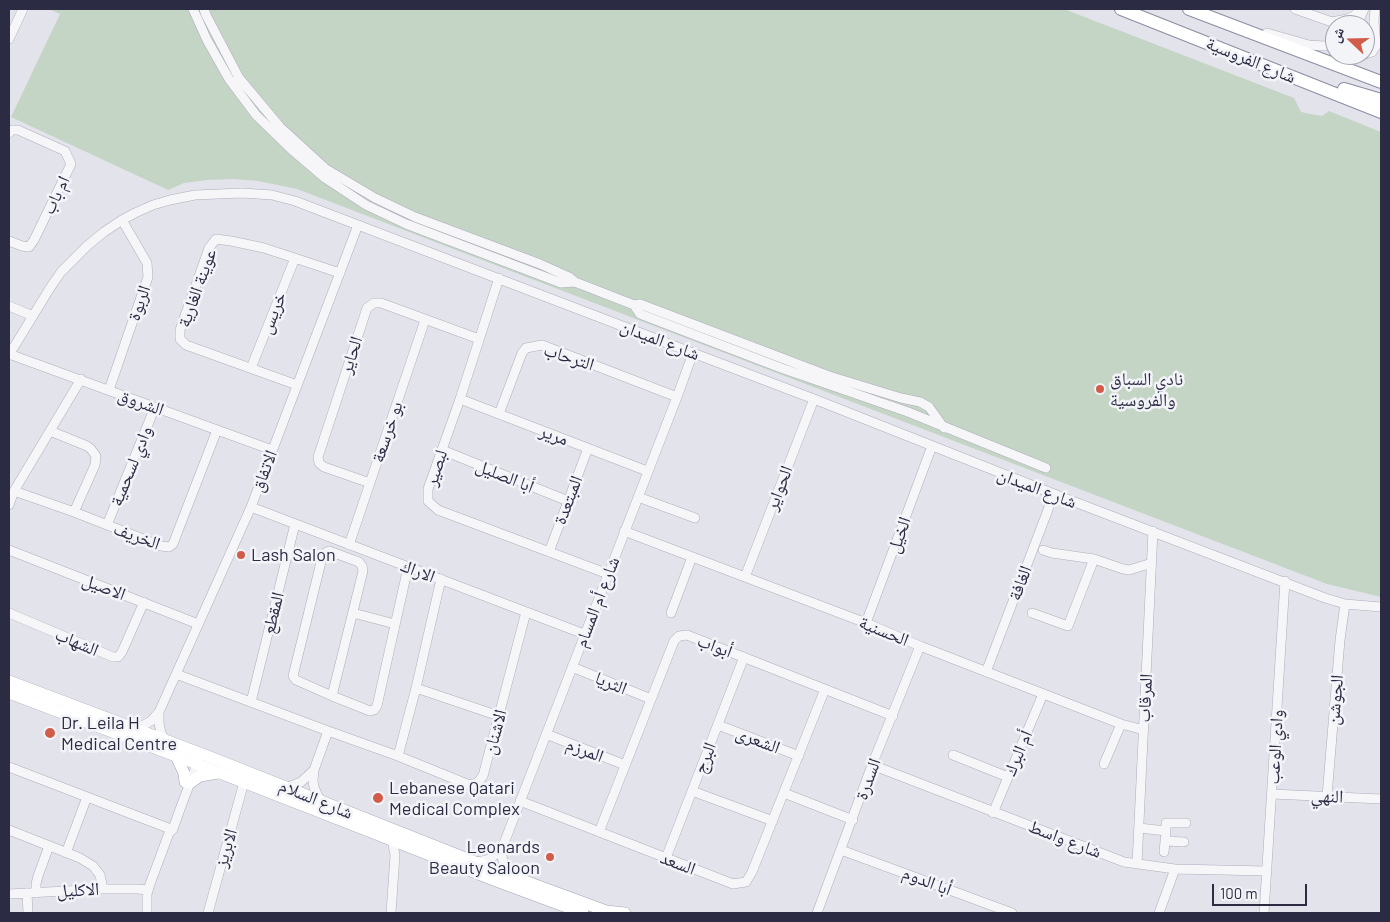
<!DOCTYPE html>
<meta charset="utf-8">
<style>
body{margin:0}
#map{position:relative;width:1390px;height:922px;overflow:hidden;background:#e3e4eb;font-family:Barlow,"Noto Naskh Arabic",sans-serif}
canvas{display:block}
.frame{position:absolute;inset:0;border:10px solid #2b2c44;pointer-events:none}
.north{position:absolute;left:1325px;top:15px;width:50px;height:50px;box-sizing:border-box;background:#f3f4f8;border:1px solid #a3a4b0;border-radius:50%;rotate:291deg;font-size:14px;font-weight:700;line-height:20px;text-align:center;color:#2b2c44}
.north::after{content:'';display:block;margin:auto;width:18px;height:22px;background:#d05c49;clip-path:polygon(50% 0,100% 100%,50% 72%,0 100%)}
.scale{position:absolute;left:1212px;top:884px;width:95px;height:22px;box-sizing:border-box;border:2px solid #2b2c44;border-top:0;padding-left:6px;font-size:15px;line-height:18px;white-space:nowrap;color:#2b2c44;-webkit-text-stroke:4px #f3f4f8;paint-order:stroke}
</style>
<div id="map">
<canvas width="1390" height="922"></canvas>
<div class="frame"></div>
<div class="north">ش</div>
<div class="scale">100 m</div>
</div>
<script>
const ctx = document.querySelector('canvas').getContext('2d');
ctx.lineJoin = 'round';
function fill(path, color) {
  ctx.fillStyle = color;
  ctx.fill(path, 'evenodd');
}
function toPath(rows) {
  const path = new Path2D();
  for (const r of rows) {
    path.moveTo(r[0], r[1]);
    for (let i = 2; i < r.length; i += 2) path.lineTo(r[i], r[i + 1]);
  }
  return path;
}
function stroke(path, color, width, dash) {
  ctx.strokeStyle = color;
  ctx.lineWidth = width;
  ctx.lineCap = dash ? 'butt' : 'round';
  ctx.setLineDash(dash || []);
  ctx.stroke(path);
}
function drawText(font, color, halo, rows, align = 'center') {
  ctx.font = font + ' Barlow,"Noto Naskh Arabic",sans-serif';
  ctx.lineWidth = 5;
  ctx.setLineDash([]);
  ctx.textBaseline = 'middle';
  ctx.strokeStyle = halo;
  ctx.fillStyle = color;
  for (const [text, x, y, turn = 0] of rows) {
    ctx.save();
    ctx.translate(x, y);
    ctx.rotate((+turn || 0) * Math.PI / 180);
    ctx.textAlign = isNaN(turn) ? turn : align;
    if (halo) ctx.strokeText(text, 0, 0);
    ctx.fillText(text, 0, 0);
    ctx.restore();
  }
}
fill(toPath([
 [49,9,1064,9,1294,98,1301,112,1322,116,1329,111,1381,132,1381,597,1327,584,297,189,258,181,233,179,207,180,184,183,168,190,11,117,60,14]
]), '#c4d5c5');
const minor = toPath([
 [193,9,207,40,229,79,256,115,291,149,325,178,366,205,406,224,561,283,575,282],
 [204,9,206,15,239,78,280,127,326,169,375,198,415,217,540,264,569,277,575,282,634,305,640,304,829,376,901,398,920,402,929,407,944,428],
 [1295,9,1332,22,1347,19,1354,16,1361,9],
 [1357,25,1364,9],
 [1267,33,1309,45,1324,46,1335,44],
 [9,39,23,9],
 [1365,54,1372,52,1376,46,1374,21,1375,9],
 [9,133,12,130,18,130,65,151,71,164,34,240,29,247,22,246,9,241],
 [499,278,460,399,428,489,428,501,438,510,608,574],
 [634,305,640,314,781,368,908,412,1046,468],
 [9,306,33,316],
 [9,354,272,450],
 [9,355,50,288,61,272,87,246,104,232,122,220,135,213,153,205,170,200,195,195,242,193,272,195,295,201,693,353,814,399,1054,494,1325,598,1345,604,1381,607],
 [251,368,295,258],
 [297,385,186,345,180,339,180,330,209,248,216,239,231,241,264,248,340,273],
 [109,390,148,277,147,263,122,220],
 [460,399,647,471],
 [499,414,522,353,526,348,542,345,677,397],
 [50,431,87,446,91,449,96,456,95,465,74,512],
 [442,450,568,501],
 [370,483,324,467,319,463,318,457,367,308,374,303,381,303,479,339],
 [14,491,74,512,161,546,169,547,173,544,217,430],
 [638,497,695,518],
 [9,505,14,491,81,379],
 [251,507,584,634],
 [107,525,155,407],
 [624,531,866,623,920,646,1121,724,1144,730],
 [349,545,425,320],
 [9,550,198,624],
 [1043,550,1052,553,1094,559,1123,569,1129,570,1152,563],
 [329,551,359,562,362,566,363,571,332,696,296,680,293,676,322,558,325,553,329,551],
 [549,552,588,448],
 [745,577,814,399],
 [9,613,113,657,118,657,122,652,144,602],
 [353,613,395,624],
 [671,613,692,557],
 [1032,613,1068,626,1094,559],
 [866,623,932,446],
 [572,667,651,699],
 [986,672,1054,494],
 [176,674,328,731,398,756,467,784,472,785,477,783,483,776,526,612],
 [416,688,499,716],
 [332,696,370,711,374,710,377,706,408,567],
 [251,702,295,524],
 [159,712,159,723,161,733,165,740],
 [718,725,799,756],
 [131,727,142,726,151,721,159,712,251,507,358,225],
 [546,734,625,765],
 [953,755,1008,777],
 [398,756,416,688,441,579],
 [1104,764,1121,724],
 [872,765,1124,862,1175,869,1267,871],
 [9,767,168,828],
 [286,788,301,782,314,770],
 [692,791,773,821],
 [784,793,853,820],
 [1272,794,1381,799],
 [1327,796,1340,640,1345,604],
 [320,801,314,787,313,781,314,770,328,731],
 [520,801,733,884,746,882,752,872,825,689],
 [993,813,1043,694],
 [1139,828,1166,831,1166,823,1186,823],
 [9,830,80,858,93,866,100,875,103,889],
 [599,832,674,641,679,636,687,635,893,716],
 [1165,841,1184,842],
 [841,850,1012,913],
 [1164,852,1166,831],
 [66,853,87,797],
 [666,858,744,657],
 [477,862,489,859,501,851],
 [1137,864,1153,531],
 [511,876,504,866,501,851,677,397,693,353],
 [27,893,28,913],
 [36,893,36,884,38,876,49,846],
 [9,894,103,889,137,889,148,890],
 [147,913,147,894,150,884,169,833,173,829,179,812,197,764,197,758],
 [208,913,244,782],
 [391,913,395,855,392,840],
 [817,913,872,765,920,646],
 [1159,913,1175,869],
 [1264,913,1285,581]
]);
const major = toPath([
 [9,681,205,755,511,876,606,911,625,913],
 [9,693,197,764,496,881,583,913],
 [176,756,184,773,185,782],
 [190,783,200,776,218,773]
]);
const highway = toPath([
 [1121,9,1381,112],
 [1189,9,1381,82],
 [1344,89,1381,100]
]);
stroke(minor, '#acadb9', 10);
stroke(major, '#a2a4b7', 12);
stroke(highway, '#8a8da2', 14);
stroke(minor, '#f6f6f9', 9);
stroke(major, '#fff', 11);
stroke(highway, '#fff', 12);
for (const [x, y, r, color] of [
 [1100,389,5,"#d05c49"],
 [241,555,5,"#d05c49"],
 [50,733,6,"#d05c49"],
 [378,798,6,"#d05c49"],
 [550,857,5,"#d05c49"]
]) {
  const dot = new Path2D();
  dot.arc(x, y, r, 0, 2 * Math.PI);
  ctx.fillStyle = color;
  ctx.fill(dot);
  stroke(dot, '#f3f4f8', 2);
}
drawText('18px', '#2b2c44', '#f3f4f8', [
 ["شارع الفروسية",1251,60,22],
 ["ام باب",56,195,-64],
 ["عوينة الغارية",197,288,-70],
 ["الربوة",139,303,-71],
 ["خريس",273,313,-68],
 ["شارع الميدان",660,340,21],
 ["الحاير",351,355,-72],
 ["الترحاب",569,357,18],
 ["الشروق",141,402,20],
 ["بو خرسعة",387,432,-71],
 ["مرير",554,435,21],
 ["وادي لسحمية",131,466,-68],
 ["لبصير",436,468,-72],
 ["الاتفاق",264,471,-69],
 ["أبا الصليل",505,476,22],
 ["الحواير",779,488,-69],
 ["شارع الميدان",1037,488,21],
 ["المبتعدة",568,500,-69],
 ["الخيل",899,535,-70],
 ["الخريف",137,536,20],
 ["الاراك",418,571,21],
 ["الغافة",1020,583,-69],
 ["الاصيل",104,587,21],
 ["شارع أم المسام",597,602,-69],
 ["المقطع",273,613,-76],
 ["الحسنية",884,631,22],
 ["الشهاب",77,642,23],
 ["أبواب",715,646,21],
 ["الثريا",611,683,22],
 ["المرقاب",1145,698,-87],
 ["الجوشن",1335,700,-85],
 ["الاشنان",495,732,-75],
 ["الشعرى",758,740,21],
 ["وادي الوعب",1275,747,-87],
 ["المرزم",585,750,21],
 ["أم البرك",1018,753,-67],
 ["البرج",705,758,-69],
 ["السدرة",868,779,-70],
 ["النهي",1327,796,3],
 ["شارع السلام",316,799,22],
 ["شارع واسط",1065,839,21],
 ["الابريز",226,848,-74],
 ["السعد",678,863,21],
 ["أبا الدوم",927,881,21],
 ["الاكليل",78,890,-3]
]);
drawText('18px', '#2b2c44', '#f3f4f8', [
 ["نادي السباق",1110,379],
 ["والفروسية",1110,400],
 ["Lash Salon",251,555],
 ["Dr. Leila H",61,723],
 ["Medical Centre",61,744],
 ["Lebanese Qatari",389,788],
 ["Medical Complex",389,809],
 ["Leonards",540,847,"right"],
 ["Beauty Saloon",540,868,"right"]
], 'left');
</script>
